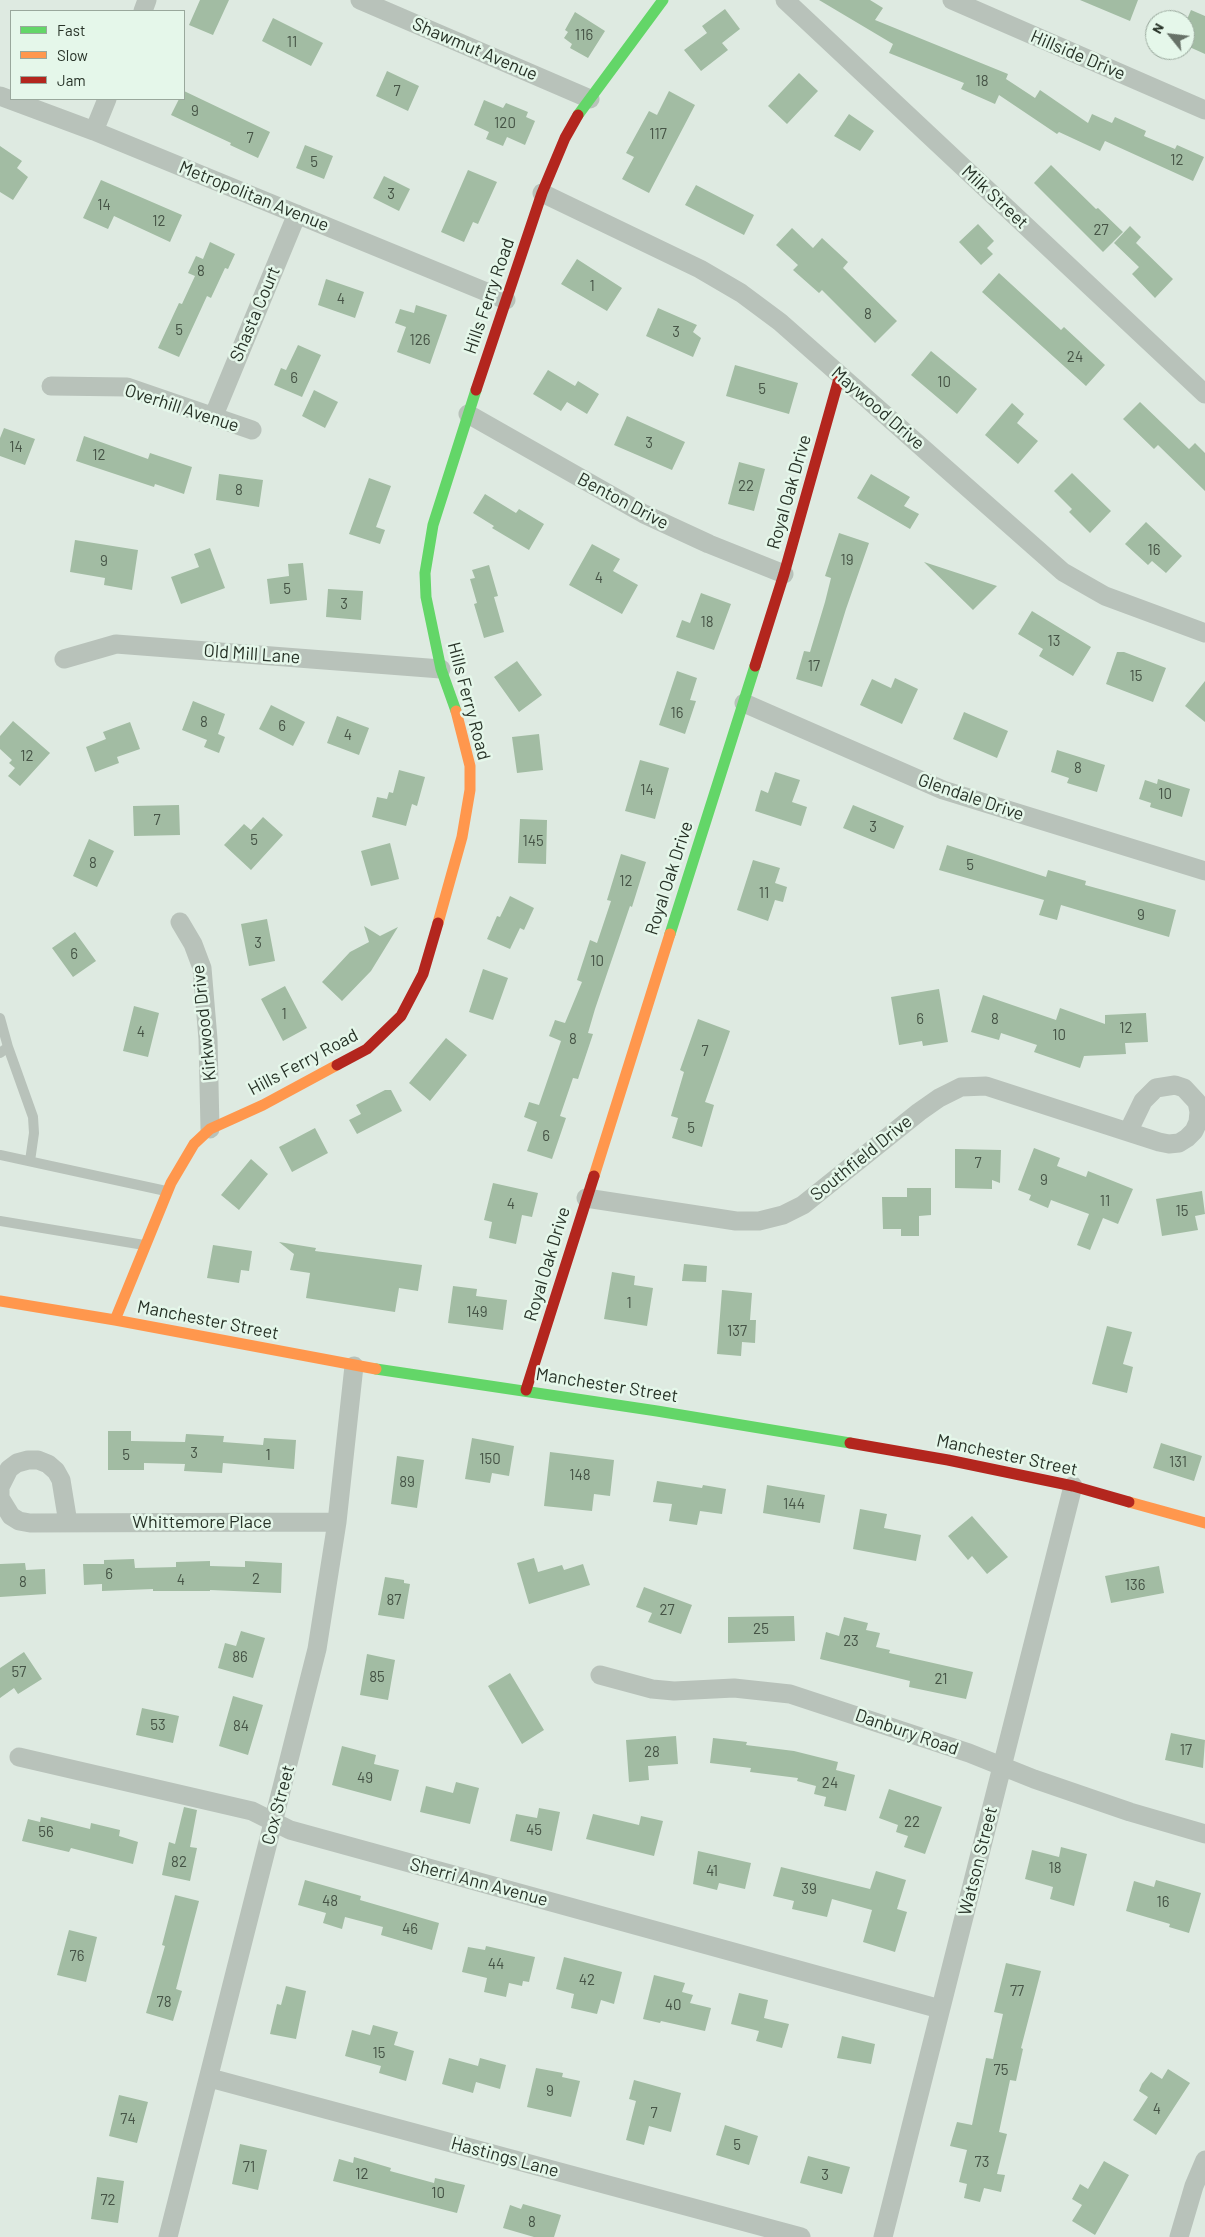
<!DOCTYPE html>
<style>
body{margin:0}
#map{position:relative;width:1205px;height:2237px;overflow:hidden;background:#deeae1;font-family:Barlow,sans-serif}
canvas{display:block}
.legend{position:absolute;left:10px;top:10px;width:175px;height:90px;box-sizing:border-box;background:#e5f7ea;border:1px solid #99a89c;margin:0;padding:6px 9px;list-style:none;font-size:15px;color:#273227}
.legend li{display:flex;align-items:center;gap:10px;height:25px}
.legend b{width:25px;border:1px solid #99a89c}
.north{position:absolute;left:1145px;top:10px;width:50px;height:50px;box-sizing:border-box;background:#e5f7ea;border:1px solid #99a89c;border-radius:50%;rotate:299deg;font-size:14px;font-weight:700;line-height:20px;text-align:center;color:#273227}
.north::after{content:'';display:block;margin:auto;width:18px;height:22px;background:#677268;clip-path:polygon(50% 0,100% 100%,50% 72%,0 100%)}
</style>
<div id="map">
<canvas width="1205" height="2237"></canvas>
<ul class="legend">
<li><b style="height:6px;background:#63d668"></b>Fast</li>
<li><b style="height:6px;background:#ff974d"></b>Slow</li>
<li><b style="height:6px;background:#b3261e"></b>Jam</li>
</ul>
<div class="north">N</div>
</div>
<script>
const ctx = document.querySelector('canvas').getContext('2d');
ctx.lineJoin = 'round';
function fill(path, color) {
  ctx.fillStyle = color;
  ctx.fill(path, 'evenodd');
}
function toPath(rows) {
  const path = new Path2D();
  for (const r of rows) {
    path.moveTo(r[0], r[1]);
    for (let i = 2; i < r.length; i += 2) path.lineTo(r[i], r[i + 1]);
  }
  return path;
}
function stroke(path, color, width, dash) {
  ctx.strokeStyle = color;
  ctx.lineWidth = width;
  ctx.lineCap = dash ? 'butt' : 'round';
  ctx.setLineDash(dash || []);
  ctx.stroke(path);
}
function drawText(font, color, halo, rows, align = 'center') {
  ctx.font = font + ' Barlow,sans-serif';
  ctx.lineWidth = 5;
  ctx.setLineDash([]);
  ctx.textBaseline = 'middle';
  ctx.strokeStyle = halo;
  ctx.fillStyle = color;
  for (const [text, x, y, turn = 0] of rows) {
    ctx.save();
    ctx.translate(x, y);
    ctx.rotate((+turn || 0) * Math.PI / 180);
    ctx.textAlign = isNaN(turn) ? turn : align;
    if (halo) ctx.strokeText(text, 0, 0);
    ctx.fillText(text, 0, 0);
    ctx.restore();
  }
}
fill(toPath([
 [200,0,229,0,213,35,189,25],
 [819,0,870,0,883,8,875,20,1008,74,1006,79,1035,98,1040,90,1088,123,1092,114,1112,123,1115,117,1146,131,1144,136,1175,149,1177,145,1204,157,1193,181,1105,141,1100,151,1059,132,1057,134,999,95,995,104,961,89,964,83,889,53,893,44],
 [1080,0,1138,0,1130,21],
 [725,9,740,29,722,43,728,50,701,71,684,50,707,33,702,26],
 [1191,10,1205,16,1205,54,1185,45,1185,24],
 [575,12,605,31,588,58,570,48,572,44,564,38,568,32,565,30],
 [273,18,323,43,311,66,262,41],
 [387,71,419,86,408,111,376,96],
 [799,73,818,91,787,124,768,106],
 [184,91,270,132,258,158,230,145,231,143,171,115,179,99,184,99],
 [669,91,695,105,649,193,622,179,634,157,626,153,649,111,657,115],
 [484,100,503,108,506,103,528,112,526,117,535,121,525,145,507,137,503,146,486,139,489,132,474,125],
 [849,114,874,131,860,151,834,136],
 [305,145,333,156,324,179,296,168],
 [0,146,22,161,17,168,28,177,13,200,0,192],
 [1051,165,1096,209,1098,208,1123,232,1103,252,1034,183],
 [468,170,497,182,478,224,473,222,464,242,441,232],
 [384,176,410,189,399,211,373,198],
 [101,180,182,215,170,242,114,216,108,229,83,218],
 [696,185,754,215,744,235,685,205],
 [978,224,994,241,987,248,993,254,981,265,959,242],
 [1130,226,1141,237,1136,243,1173,279,1155,298,1132,274,1139,267,1114,243],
 [792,228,813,248,822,238,848,262,843,268,897,321,875,343,822,290,819,293,793,270,798,265,776,245],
 [210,242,235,254,228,269,225,268,211,298,207,296,179,357,158,348,179,303,182,304,195,276,188,273,196,256,203,259],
 [577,259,622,288,607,311,561,284],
 [999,273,1061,330,1064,327,1105,365,1086,386,982,292],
 [326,279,364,292,355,318,318,305],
 [416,305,447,315,430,364,397,352,406,327,395,323,400,309,414,313],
 [658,308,697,325,693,332,701,338,693,357,646,336],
 [298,345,321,355,302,397,274,385,281,368,286,370],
 [931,351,977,389,957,414,911,375],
 [735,365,798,383,789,414,726,396],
 [548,370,575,386,578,381,599,394,587,414,567,402,561,411,533,394],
 [314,390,338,402,325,428,302,416],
 [1140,402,1189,449,1195,443,1205,453,1205,491,1158,445,1154,449,1123,419],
 [1012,403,1024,414,1017,423,1038,441,1018,464,985,435],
 [627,416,685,442,672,470,614,445],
 [4,428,35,439,25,465,0,456,0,438],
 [84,436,148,459,150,453,192,467,184,494,155,484,154,487,76,461],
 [739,462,765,469,754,511,728,504],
 [1072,473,1111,511,1090,533,1069,512,1072,509,1054,491],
 [219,474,263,480,259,507,216,500],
 [871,474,910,497,904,506,919,514,910,529,857,498],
 [369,478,391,486,376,527,385,530,380,544,349,534],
 [485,494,516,513,519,509,544,524,529,550,492,528,494,526,473,513],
 [1146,522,1182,556,1166,573,1152,561,1148,565,1125,544],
 [839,533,869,543,846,609,822,687,796,679,804,651,810,652,825,602,831,578,825,576],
 [75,540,138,550,132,590,104,585,105,578,70,572],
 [592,544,620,559,613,571,638,585,622,614,569,585],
 [210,548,225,588,181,604,171,577,199,567,194,554],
 [924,562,997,586,973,610],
 [303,563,307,600,270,604,267,579,289,576,288,564],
 [489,565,498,596,494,597,504,632,484,638,474,604,477,603,470,579,475,578,472,570],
 [328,589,363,591,361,620,326,617],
 [701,593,731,604,714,650,676,637,682,620,690,623],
 [1032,611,1091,647,1073,676,1039,656,1043,649,1018,634],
 [1117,652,1124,652,1166,668,1153,702,1106,684],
 [517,661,542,695,519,712,494,677],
 [677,671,697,678,690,700,696,701,685,734,659,725],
 [895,678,918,689,902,724,860,705,872,679,891,688],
 [1205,681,1205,722,1185,706],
 [193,701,225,714,218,734,225,737,219,753,204,747,207,740,182,730],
 [271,705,305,722,293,746,259,729],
 [964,712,1008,731,997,758,953,739],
 [337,716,369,728,359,755,327,743],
 [13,721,50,753,20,786,8,776,15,768,9,763,12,760,0,749,0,736],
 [130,722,140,749,117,757,119,763,95,772,86,747,106,739,103,732],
 [539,734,543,770,517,773,512,737],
 [1057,750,1105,765,1097,792,1067,783,1069,778,1051,772],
 [640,760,669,768,655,819,625,811],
 [399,770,425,777,417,806,412,804,406,826,372,817,377,797,387,799,389,792,393,793],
 [775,772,800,780,792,802,807,807,801,826,755,811,761,790,768,793],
 [1158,779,1190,789,1182,817,1150,807,1151,803,1139,799,1145,780,1157,784],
 [179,805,180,835,134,836,133,806],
 [853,805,904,826,894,849,843,828],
 [263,817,283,835,251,870,224,845,244,824,251,830],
 [520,819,547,820,546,864,518,863],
 [89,839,114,851,97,887,73,876],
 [390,843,399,879,371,886,361,851],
 [947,845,1046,877,1048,870,1086,881,1085,885,1176,910,1169,937,1061,905,1057,920,1039,915,1044,900,939,870],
 [621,854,646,862,632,907,630,906,595,1009,588,1033,593,1034,578,1079,573,1078,560,1116,566,1118,552,1159,527,1151,537,1122,524,1117,529,1102,539,1105,561,1041,549,1036,555,1020,565,1023,582,982,577,980,590,940,597,943,611,901,607,900],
 [753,860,780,868,775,883,787,887,783,902,775,900,768,921,737,910],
 [510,896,534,908,524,930,520,928,510,949,487,939,497,916,500,917],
 [267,919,275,961,249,966,241,924],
 [364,926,380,936,398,927,371,971,342,1001,322,982,350,952,369,942],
 [75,932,96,961,73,977,52,948],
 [483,969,508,978,493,1020,469,1012],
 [285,986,307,1028,283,1041,261,999],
 [939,989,948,1042,923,1046,922,1041,899,1045,891,997],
 [983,995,1056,1020,1060,1008,1105,1024,1105,1015,1146,1013,1148,1042,1125,1043,1126,1054,1084,1056,1080,1068,1034,1052,1037,1045,1001,1033,999,1040,971,1032],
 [134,1006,159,1013,148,1057,123,1051],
 [698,1019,730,1031,705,1102,714,1105,702,1147,672,1138,678,1118,671,1116,684,1072,680,1070],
 [446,1038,467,1055,430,1101,409,1083],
 [385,1090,391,1090,402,1111,357,1134,349,1120,361,1114,356,1105],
 [315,1128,328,1153,292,1172,279,1147],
 [1034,1148,1060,1158,1057,1166,1086,1177,1088,1171,1133,1189,1118,1224,1103,1218,1090,1250,1077,1245,1089,1214,1051,1200,1048,1208,1029,1200,1031,1195,1018,1190],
 [955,1149,1001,1150,1000,1183,992,1180,992,1189,955,1188],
 [251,1159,268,1174,239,1210,221,1195],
 [493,1183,538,1193,532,1217,522,1215,516,1244,489,1238,492,1222,484,1220],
 [907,1188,931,1188,931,1215,919,1216,919,1236,901,1236,901,1229,883,1229,882,1197,907,1197],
 [1202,1191,1205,1214,1195,1216,1198,1230,1162,1236,1156,1199],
 [279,1242,316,1248,315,1251,422,1265,418,1291,399,1288,395,1312,306,1298,310,1273,290,1270,294,1254],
 [213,1245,252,1251,249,1271,241,1270,239,1283,207,1278],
 [684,1264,707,1266,706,1282,682,1281],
 [612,1272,635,1276,634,1285,653,1288,647,1326,604,1319],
 [453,1286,477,1289,476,1296,507,1300,503,1330,448,1323],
 [722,1290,752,1293,750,1320,756,1320,755,1343,742,1342,741,1356,717,1354],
 [1107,1326,1132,1332,1123,1364,1133,1367,1127,1393,1092,1384],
 [108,1431,131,1431,131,1441,185,1442,186,1434,224,1436,223,1442,263,1445,264,1438,296,1440,294,1469,223,1463,222,1473,184,1471,185,1464,144,1463,144,1470,108,1470],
 [472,1438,514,1446,509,1476,492,1473,490,1483,465,1479],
 [1161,1443,1202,1456,1194,1481,1153,1468],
 [550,1452,614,1460,610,1496,594,1494,592,1511,544,1506],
 [397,1456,424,1460,417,1508,391,1504],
 [657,1481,702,1488,703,1485,726,1489,722,1514,700,1511,697,1525,669,1521,672,1504,653,1502],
 [767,1485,825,1495,820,1523,763,1513],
 [860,1509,887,1514,884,1528,921,1535,916,1561,853,1549],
 [972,1516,1008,1557,987,1574,972,1556,968,1560,948,1536],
 [534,1558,538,1572,562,1565,564,1570,583,1564,590,1585,529,1604,517,1563],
 [134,1559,135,1568,176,1567,176,1562,210,1561,210,1566,245,1567,245,1561,282,1563,281,1593,210,1590,210,1591,153,1591,153,1589,102,1591,102,1584,84,1585,83,1564,104,1564,104,1560],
 [25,1563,26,1570,45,1569,46,1594,0,1597,0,1564],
 [1159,1566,1164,1593,1111,1603,1105,1576],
 [385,1577,404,1580,404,1583,410,1584,404,1619,378,1615],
 [644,1587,692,1605,681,1634,648,1622,652,1613,636,1607],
 [794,1616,795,1641,728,1643,728,1617],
 [844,1617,868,1623,866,1630,880,1633,876,1647,890,1650,889,1653,973,1672,966,1699,909,1687,910,1681,820,1659,826,1632,839,1636],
 [241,1631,265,1638,253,1678,218,1668,225,1643,236,1646],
 [24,1652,42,1679,18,1694,14,1688,0,1698,0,1668],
 [367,1654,395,1660,388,1700,360,1695],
 [510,1673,544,1730,522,1744,488,1686],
 [233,1696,263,1705,248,1755,219,1746],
 [142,1708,179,1716,173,1743,136,1735],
 [1171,1733,1205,1740,1203,1768,1165,1760],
 [676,1736,678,1764,648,1766,649,1780,629,1782,626,1740],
 [713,1738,747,1742,746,1745,794,1751,838,1762,836,1770,855,1775,846,1811,824,1806,826,1797,814,1794,816,1786,797,1781,798,1778,750,1772,751,1768,710,1763],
 [342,1746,376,1755,374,1764,399,1770,391,1801,332,1785],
 [456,1782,479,1788,470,1824,420,1812,426,1786,453,1793],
 [889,1789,942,1807,925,1854,904,1847,908,1836,896,1832,898,1825,879,1818],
 [184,1807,197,1810,190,1847,197,1848,190,1881,162,1875,169,1842,175,1844],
 [539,1808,560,1812,552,1851,510,1841,516,1814,537,1818],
 [593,1814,639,1825,641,1816,663,1821,654,1856,586,1839],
 [41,1817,90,1829,91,1823,120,1830,119,1836,138,1842,133,1864,71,1848,69,1852,22,1841,28,1819,40,1822],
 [1061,1847,1087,1854,1074,1906,1050,1899,1053,1887,1025,1879,1032,1850,1059,1857],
 [698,1851,751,1863,745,1889,719,1883,717,1890,693,1884],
 [781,1867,870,1889,876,1871,906,1880,897,1909,907,1912,895,1952,863,1942,872,1910,832,1899,827,1917,792,1909,794,1901,773,1896],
 [305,1880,361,1896,360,1900,439,1923,432,1950,381,1935,383,1927,345,1917,342,1929,323,1923,326,1913,298,1905],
 [1156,1880,1201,1893,1189,1933,1169,1927,1170,1924,1126,1911,1134,1881,1154,1887],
 [175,1895,199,1901,176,1989,182,1991,173,2021,146,2013,165,1946,162,1945],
 [69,1930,97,1937,86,1982,57,1975],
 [486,1946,535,1957,529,1982,523,1981,522,1986,509,1983,506,1997,484,1992,487,1978,462,1972,468,1947,485,1950],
 [564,1957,622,1972,614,2004,601,2000,597,2014,571,2008,574,1994,556,1989],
 [1006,1963,1041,1971,1021,2048,1023,2049,1016,2081,1010,2080,999,2132,1007,2134,997,2174,1005,2175,1001,2192,984,2188,980,2202,964,2198,967,2184,959,2182,967,2150,950,2146,957,2122,972,2125,986,2058,993,2059,1003,2014,994,2012],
 [654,1975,685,1983,682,1992,693,1995,690,2003,711,2008,705,2031,661,2021,660,2023,643,2019],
 [286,1986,306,1991,296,2039,270,2034,277,2004,281,2005],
 [739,1993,768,2000,764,2018,789,2024,782,2048,756,2041,759,2031,731,2024],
 [373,2025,398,2032,394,2045,414,2051,406,2081,379,2073,381,2066,345,2056,352,2030,370,2035],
 [842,2036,875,2044,871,2064,837,2058],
 [449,2058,478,2066,480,2058,506,2065,500,2089,476,2082,473,2093,442,2084],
 [536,2068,563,2073,562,2077,580,2081,571,2117,527,2107],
 [1168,2069,1190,2083,1156,2135,1133,2120,1148,2097,1139,2091,1142,2084,1151,2072,1162,2079],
 [634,2080,681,2093,671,2132,649,2126,644,2145,626,2140,636,2101,629,2099],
 [119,2095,148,2102,137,2143,109,2136],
 [725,2125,758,2136,749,2165,716,2155],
 [240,2144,267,2150,258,2190,232,2184],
 [808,2156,850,2167,842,2194,800,2183],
 [354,2157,391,2168,390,2171,434,2183,435,2178,465,2185,457,2213,333,2181,339,2159,353,2163],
 [1104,2161,1129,2175,1095,2235,1072,2221,1082,2205,1072,2199,1080,2184,1088,2189],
 [97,2177,124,2181,118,2223,91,2219],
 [523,2204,561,2215,554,2237,534,2237,503,2228,510,2205,521,2209]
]), '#a2bca3');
stroke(toPath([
 [0,1018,8,1047,0,1053],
 [8,1047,33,1117,34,1133,30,1161],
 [0,1155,166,1191],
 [0,1221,144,1245]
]), '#b8c2ba', 10);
stroke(toPath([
 [360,0,590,99],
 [785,0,1205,394],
 [952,0,1205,110],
 [143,11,147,0],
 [0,96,94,131,506,300],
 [94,131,107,99],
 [542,193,700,269,741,293,780,322,1063,572,1105,596,1205,633],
 [51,386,127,387,252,430],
 [468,414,644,514,709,544,784,574],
 [214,415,297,214],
 [64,659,116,644,441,669],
 [744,703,943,790,1205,871],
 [180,922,193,944,202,968,208,1039,210,1129],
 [586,1198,736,1221,759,1221,783,1215,803,1205,919,1112,939,1098,961,1087,986,1086,1128,1132,1159,1142,1169,1144,1179,1143,1187,1138,1194,1131,1198,1122,1199,1112,1197,1102,1184,1088,1175,1085,1156,1088,1143,1101,1128,1132],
 [0,1487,9,1469,17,1463,28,1460,38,1460,48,1464,56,1471,61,1480,68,1523],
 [0,1490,0,1498,11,1516,19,1521,30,1523,337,1522],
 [600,1675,652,1689,674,1691,734,1688,790,1694,969,1753,1034,1779,1130,1812,1205,1834],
 [19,1757,252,1811,290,1830,940,2009],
 [210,2078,801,2237],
 [168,2237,317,1649,337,1522,354,1366],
 [883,2237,1073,1486],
 [1179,2237,1194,2186,1205,2160]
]), '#b8c2ba', 19);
stroke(toPath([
 [578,115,663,0],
 [456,711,441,669,426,597,425,573,433,525,476,390],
 [670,934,755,666],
 [376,1369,657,1411,850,1443]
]), '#63d668', 11);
stroke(toPath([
 [438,923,462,837,470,790,470,766,456,711],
 [594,1176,670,934],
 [0,1301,115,1320,376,1369],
 [115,1320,171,1183,194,1144,210,1129,263,1105,337,1065],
 [1129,1502,1205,1523]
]), '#ff974d', 11);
stroke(toPath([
 [476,390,542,193,565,138,578,115],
 [755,666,784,574,840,375],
 [337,1065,367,1049,401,1016,423,974,438,923],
 [526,1390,594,1176],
 [850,1443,948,1460,1073,1486,1129,1502]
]), '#b3261e', 11);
drawText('15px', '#465446', null, [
 ["116",584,35],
 ["11",292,42],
 ["18",982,81],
 ["7",397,91],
 ["9",195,111],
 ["120",505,123],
 ["117",658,134],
 ["7",250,138],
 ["12",1177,160],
 ["5",314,162],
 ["3",391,194],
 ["14",104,205],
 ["12",159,221],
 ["27",1101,230],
 ["8",201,271],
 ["1",592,286],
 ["4",341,299],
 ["8",868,314],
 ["5",179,330],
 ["3",676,332],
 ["126",420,340],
 ["24",1075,357],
 ["6",294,378],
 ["10",944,382],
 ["5",762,389],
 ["3",649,443],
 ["14",16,447],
 ["12",99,455],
 ["22",746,486],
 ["8",239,490],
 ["16",1154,550],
 ["19",847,560],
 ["9",104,561],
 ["4",599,578],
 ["5",287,589],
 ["3",344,604],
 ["18",707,622],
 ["13",1054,641],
 ["17",814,666],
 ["15",1136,676],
 ["16",677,713],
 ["8",204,722],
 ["6",282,726],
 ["4",348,735],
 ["12",27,756],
 ["8",1078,768],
 ["14",647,790],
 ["10",1165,794],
 ["7",157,820],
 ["3",873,827],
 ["5",254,840],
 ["145",533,841],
 ["8",93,863],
 ["5",970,865],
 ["12",626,881],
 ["11",764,893],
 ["9",1141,915],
 ["3",258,943],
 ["6",74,954],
 ["10",597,961],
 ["1",284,1014],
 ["6",920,1019],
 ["8",995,1019],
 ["12",1126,1028],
 ["4",141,1032],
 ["10",1059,1035],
 ["8",573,1039],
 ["7",705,1051],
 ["5",691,1128],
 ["6",546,1136],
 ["7",978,1163],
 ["9",1044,1180],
 ["11",1105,1201],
 ["4",511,1204],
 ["15",1182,1211],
 ["1",629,1303],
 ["149",477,1312],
 ["137",737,1331],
 ["3",194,1453],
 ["5",126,1455],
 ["1",268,1455],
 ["150",490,1459],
 ["131",1178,1462],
 ["148",580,1475],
 ["89",407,1482],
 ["144",794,1504],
 ["6",109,1574],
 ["2",256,1579],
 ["4",181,1580],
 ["8",23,1582],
 ["136",1135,1585],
 ["87",394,1600],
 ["27",667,1610],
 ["25",761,1629],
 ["23",851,1641],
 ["86",240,1657],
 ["57",19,1672],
 ["85",377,1677],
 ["21",941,1679],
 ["53",158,1725],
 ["84",241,1726],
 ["17",1186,1750],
 ["28",652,1752],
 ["49",365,1778],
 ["24",830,1783],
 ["22",912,1822],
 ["45",534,1830],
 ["56",46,1832],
 ["82",179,1862],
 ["18",1055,1868],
 ["41",712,1871],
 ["39",809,1889],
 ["48",330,1901],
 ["16",1163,1902],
 ["46",410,1929],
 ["76",77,1956],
 ["44",496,1964],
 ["42",587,1980],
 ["77",1017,1991],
 ["78",164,2002],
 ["40",673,2005],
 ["15",379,2053],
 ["75",1001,2070],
 ["9",550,2091],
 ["4",1157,2109],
 ["7",654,2113],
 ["74",128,2119],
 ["5",737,2145],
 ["73",982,2162],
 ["71",249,2167],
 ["12",362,2174],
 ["3",825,2175],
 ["10",438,2193],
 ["72",108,2200],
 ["8",532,2222]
]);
drawText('18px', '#273227', '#e5f7ea', [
 ["Shawmut Avenue",475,49,23],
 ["Hillside Drive",1078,55,23],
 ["Metropolitan Avenue",254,196,22],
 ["Milk Street",995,197,43],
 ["Hills Ferry Road",489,296,-71],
 ["Shasta Court",255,314,-67],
 ["Overhill Avenue",182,408,18],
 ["Maywood Drive",878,408,41],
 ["Royal Oak Drive",789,492,-74],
 ["Benton Drive",623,501,28],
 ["Old Mill Lane",252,654,4],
 ["Hills Ferry Road",469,701,75],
 ["Glendale Drive",971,797,19],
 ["Royal Oak Drive",669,878,-72],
 ["Kirkwood Drive",204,1023,-96],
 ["Hills Ferry Road",303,1062,-28],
 ["Southfield Drive",861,1158,-39],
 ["Royal Oak Drive",547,1264,-73],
 ["Manchester Street",208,1320,11],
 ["Manchester Street",607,1385,9],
 ["Manchester Street",1007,1455,12],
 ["Whittemore Place",202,1522],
 ["Danbury Road",907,1732,19],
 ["Cox Street",278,1805,-75],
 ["Watson Street",978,1861,-76],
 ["Sherri Ann Avenue",479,1882,15],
 ["Hastings Lane",505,2157,15]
]);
</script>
